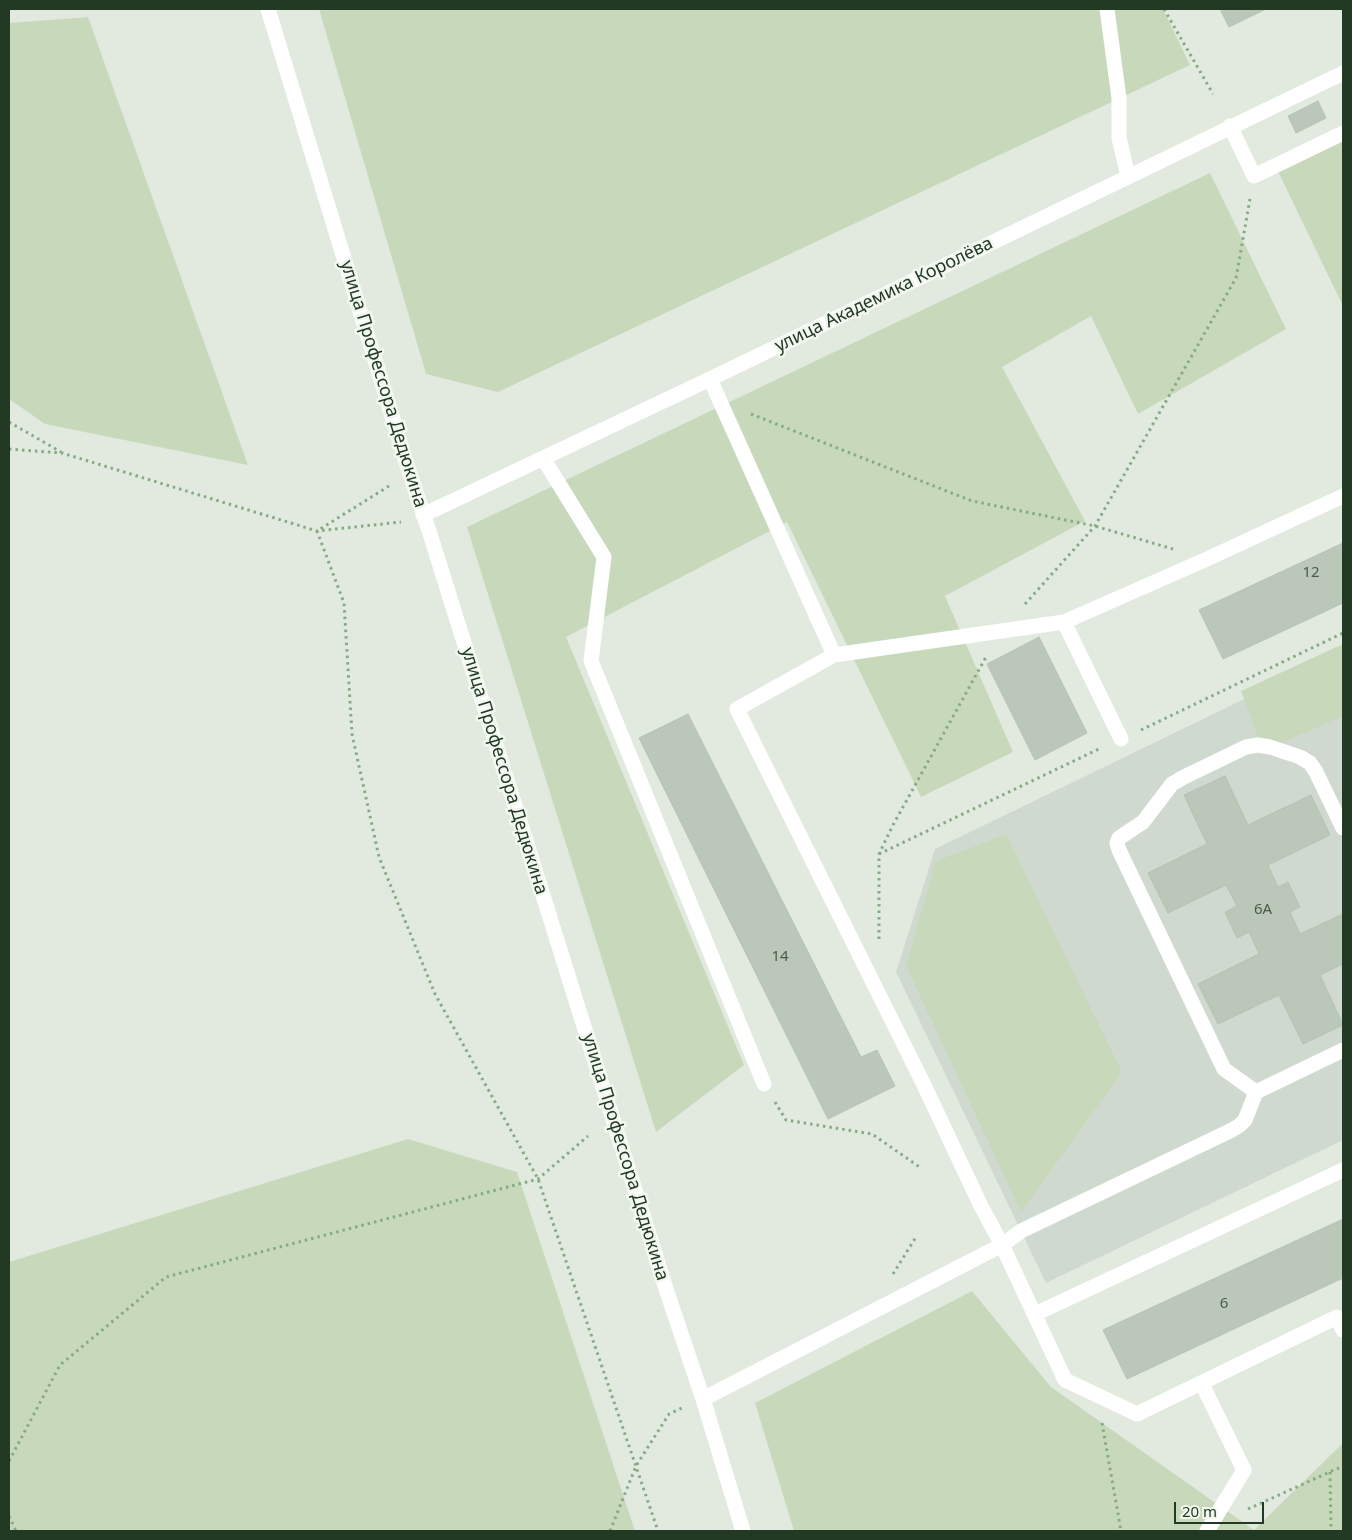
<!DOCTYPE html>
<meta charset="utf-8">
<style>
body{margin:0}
#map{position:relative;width:1352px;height:1540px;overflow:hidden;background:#e2eae0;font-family:"Noto Sans",sans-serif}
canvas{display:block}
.frame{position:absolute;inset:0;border:10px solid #223923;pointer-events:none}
.scale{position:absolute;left:1174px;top:1502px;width:90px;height:22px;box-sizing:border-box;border:2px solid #223923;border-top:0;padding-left:6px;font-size:15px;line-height:18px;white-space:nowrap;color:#223923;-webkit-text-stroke:4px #f2f7f0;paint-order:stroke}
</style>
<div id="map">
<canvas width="1352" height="1540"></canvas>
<div class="frame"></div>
<div class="scale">20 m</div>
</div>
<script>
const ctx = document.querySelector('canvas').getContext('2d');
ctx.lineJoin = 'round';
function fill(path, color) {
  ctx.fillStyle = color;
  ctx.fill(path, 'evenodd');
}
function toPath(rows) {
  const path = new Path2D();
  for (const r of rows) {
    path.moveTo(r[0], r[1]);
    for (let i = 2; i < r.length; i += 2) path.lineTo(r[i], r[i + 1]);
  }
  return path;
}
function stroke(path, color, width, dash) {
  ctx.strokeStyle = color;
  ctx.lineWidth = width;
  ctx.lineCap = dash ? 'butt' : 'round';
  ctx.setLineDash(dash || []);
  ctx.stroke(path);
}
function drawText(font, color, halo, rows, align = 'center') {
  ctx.font = font + ' "Noto Sans",sans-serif';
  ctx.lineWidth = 5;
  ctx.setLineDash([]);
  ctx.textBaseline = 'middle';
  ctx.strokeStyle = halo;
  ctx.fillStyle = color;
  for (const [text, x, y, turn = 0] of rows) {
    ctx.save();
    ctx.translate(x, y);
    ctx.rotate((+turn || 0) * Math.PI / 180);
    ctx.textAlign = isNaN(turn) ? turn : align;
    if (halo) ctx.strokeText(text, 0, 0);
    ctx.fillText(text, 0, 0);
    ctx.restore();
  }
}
fill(toPath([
 [1333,656,1343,677,1343,1140,1046,1283,896,972,935,849]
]), '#d0d9cf');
fill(toPath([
 [319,9,1163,9,1190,65,498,392,426,374],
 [88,17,248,465,45,424,9,399,9,23],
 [1343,130,1343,306,1273,161],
 [1210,173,1286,329,1138,414,1091,316,1002,367,1085,521,945,596,1013,752,921,797,787,522,566,637,744,1065,656,1132,467,527],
 [1343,644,1343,716,1263,751,1241,691],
 [1006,834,1122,1072,1021,1212,906,966,936,861],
 [408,1139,517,1172,635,1531,9,1531,9,1262],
 [972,1291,1051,1387,1254,1530,1343,1443,1343,1531,794,1531,755,1403]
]), '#c8d9bb');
const building = toPath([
 [1220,9,1266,9,1229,27,1220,9],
 [1318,101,1326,118,1296,133,1288,116,1318,101],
 [1343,543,1343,603,1223,659,1199,610,1343,543],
 [1039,637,1087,733,1035,760,987,664,1039,637],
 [688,714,861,1057,877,1050,895,1086,828,1119,639,738,688,714],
 [1225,776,1248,825,1311,795,1330,835,1268,865,1278,887,1288,882,1300,907,1290,912,1300,934,1343,914,1343,964,1320,975,1343,1025,1303,1044,1279,995,1218,1024,1198,984,1259,954,1249,932,1237,938,1225,912,1237,906,1226,885,1168,913,1148,873,1207,844,1184,795,1225,776],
 [1343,1219,1343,1278,1127,1379,1103,1330,1343,1219]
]);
fill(building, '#bbc7b9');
stroke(building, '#b5c3b3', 1);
stroke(toPath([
 [1164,9,1213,94],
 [751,414,972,501,1095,526,1173,549],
 [9,422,61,452],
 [9,449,62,453,317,531,401,522],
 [389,486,317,531,344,603,352,734,379,857,435,994,538,1179,658,1531],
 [1025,604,1095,526,1236,278,1250,199],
 [1141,730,1343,633],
 [879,854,1101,748],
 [879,939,879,854,893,825,986,657],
 [775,1102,786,1120,872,1134,921,1168],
 [893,1274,916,1237],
 [1102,1423,1121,1531],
 [9,1461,60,1365,166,1277,538,1179,588,1136],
 [1330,1472,1331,1531],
 [1248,1509,1343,1466],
 [9,1516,16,1531],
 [610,1531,636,1466,669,1414,682,1408]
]), '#84ab83', 3, [2.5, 4]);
stroke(toPath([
 [268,9,407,465,431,537,667,1292,703,1399,743,1531],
 [1107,9,1119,98,1119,138,1128,176],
 [1230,126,1254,176,1343,133],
 [710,379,834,655,737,709,923,1083,981,1206,1002,1245,1065,1380,1137,1414,1337,1317,1343,1330],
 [543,458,604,557,591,661,764,1084],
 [423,515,710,379,1343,73],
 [834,655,1064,622],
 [1121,739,1064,622,1207,559,1343,496],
 [1256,1092,1224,1069,1119,850,1117,843,1119,838,1143,822,1172,784,1184,777,1246,747,1258,745,1270,747,1300,757,1310,763,1316,772,1343,828],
 [1035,1314,1343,1170],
 [1202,1384,1244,1470,1207,1531],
 [703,1399,1002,1245,1021,1231,1232,1130,1240,1125,1245,1120,1256,1092,1343,1050]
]), '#fff', 15);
drawText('15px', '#485c48', null, [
 ["12",1311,573],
 ["6А",1263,910],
 ["14",780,957],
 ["6",1224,1304]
]);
drawText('18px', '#223923', '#f2f7f0', [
 ["улица Академика Королёва",884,295,-26],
 ["улица Профессора Дедюкина",383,384,73],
 ["улица Профессора Дедюкина",504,771,73],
 ["улица Профессора Дедюкина",625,1157,73]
]);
</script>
